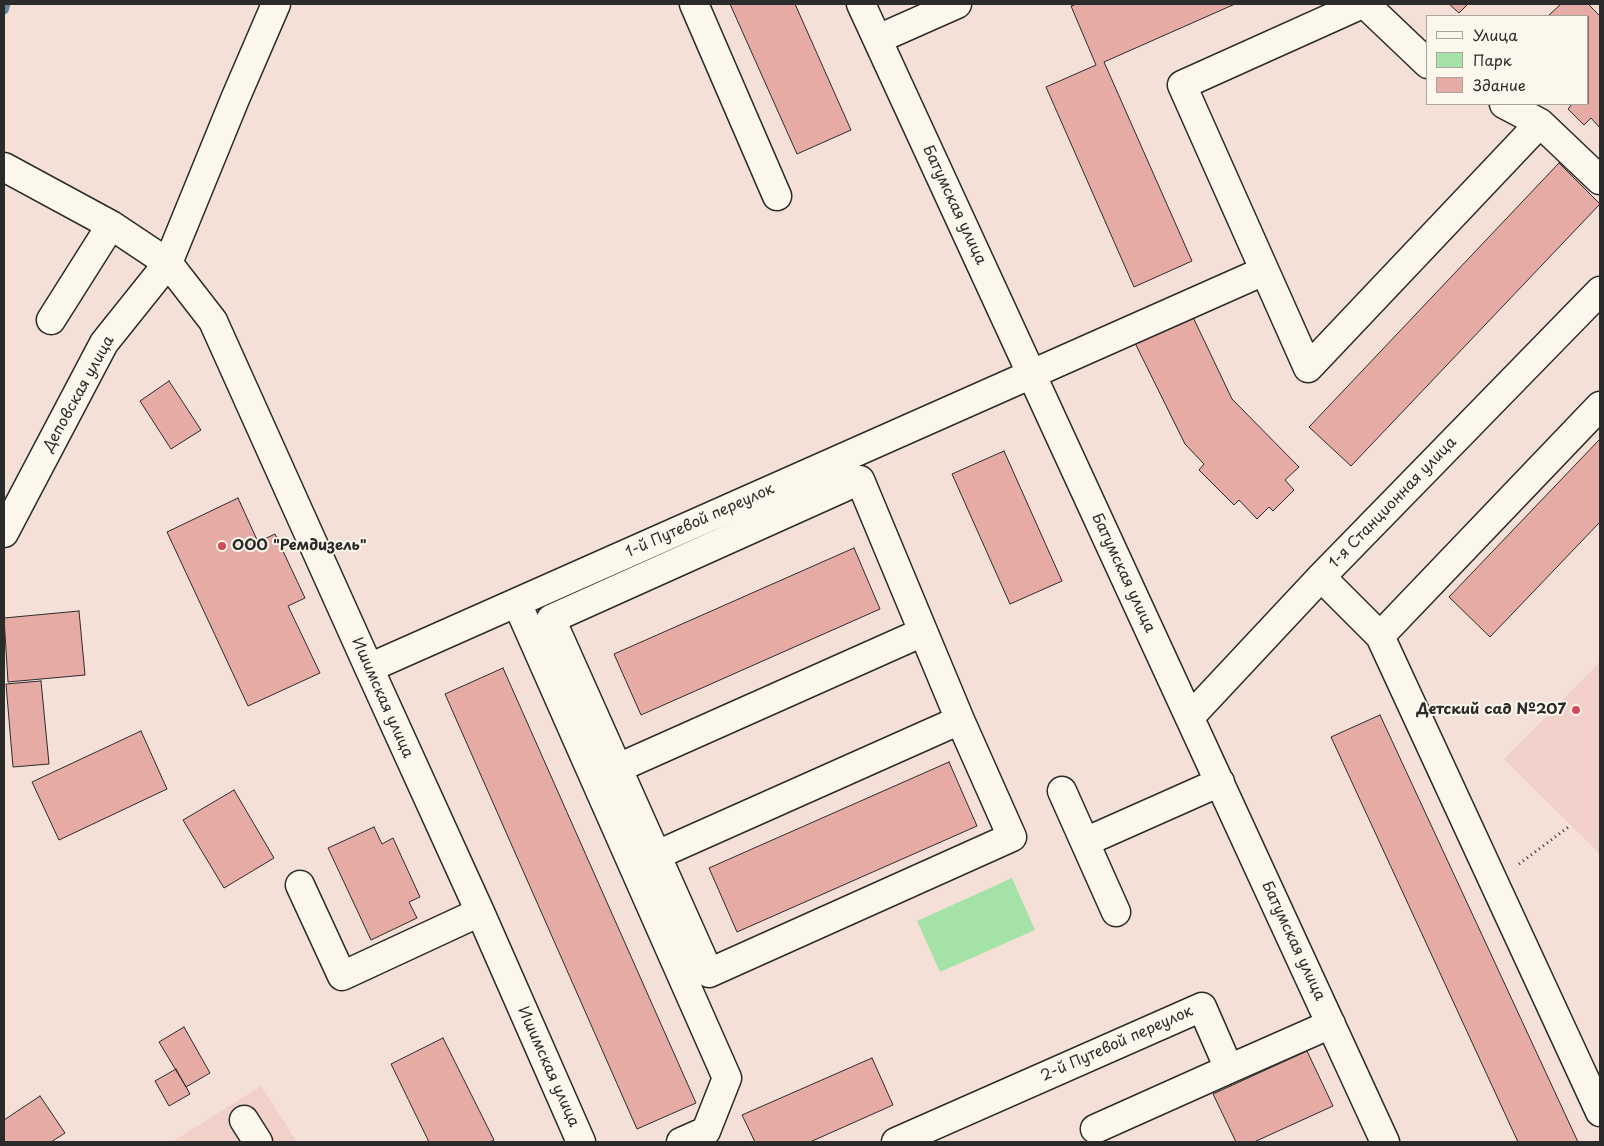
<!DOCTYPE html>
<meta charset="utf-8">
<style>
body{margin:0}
#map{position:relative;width:1604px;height:1146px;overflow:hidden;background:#f5e0d7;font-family:"Playpen Sans",sans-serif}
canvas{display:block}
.frame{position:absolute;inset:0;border:5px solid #2b2b2b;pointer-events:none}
.legend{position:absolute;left:1426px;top:15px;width:162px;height:90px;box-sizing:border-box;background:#fbf7ec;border:1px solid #a8a59f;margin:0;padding:6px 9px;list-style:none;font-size:15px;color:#2b2b2b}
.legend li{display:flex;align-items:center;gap:10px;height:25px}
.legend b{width:25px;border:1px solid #a8a59f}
</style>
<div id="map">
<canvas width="1604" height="1146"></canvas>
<div class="frame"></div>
<ul class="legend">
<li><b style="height:6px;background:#fbf7ec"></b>Улица</li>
<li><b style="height:14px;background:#a5e2a8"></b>Парк</li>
<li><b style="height:14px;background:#e6aba5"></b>Здание</li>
</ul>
</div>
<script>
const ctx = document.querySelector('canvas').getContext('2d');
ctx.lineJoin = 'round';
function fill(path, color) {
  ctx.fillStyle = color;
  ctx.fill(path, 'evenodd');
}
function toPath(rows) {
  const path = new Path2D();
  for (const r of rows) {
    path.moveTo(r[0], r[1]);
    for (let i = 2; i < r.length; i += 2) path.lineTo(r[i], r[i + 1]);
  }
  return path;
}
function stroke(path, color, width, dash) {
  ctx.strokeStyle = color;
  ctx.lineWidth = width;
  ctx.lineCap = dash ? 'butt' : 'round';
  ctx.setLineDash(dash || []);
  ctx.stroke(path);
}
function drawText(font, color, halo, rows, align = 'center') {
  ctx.font = font + ' "Playpen Sans",sans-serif';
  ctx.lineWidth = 4;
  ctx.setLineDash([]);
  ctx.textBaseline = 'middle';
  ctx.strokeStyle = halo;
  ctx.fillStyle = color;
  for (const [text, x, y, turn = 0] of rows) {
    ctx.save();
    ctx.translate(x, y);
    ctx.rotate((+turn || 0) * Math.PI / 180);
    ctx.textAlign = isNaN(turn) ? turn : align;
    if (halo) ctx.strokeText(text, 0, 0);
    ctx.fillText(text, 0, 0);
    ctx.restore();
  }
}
fill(toPath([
 [1600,662,1600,854,1504,759],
 [261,1086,297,1142,172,1142]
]), '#f0d0c8');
fill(toPath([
 [1012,878,1035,930,940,972,917,921]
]), '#a5e2a8');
stroke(toPath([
 [4,10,6,4]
]), '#66869e', 9);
const building = toPath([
 [730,4,795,4,851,130,797,154,730,4],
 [1077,4,1235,4,1104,62,1192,261,1134,287,1046,87,1096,65,1071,6,1077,4],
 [1449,4,1468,4,1459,13,1449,4],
 [1561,4,1588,4,1600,16,1600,128,1591,118,1584,125,1568,109,1572,104,1588,104,1588,16,1548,16,1561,4],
 [1559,163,1600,204,1351,466,1309,427,1559,163],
 [1191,313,1232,399,1299,467,1285,480,1294,490,1273,511,1269,507,1257,519,1239,500,1234,505,1199,470,1204,464,1185,444,1133,339,1191,313],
 [169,381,201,430,171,449,140,401,169,381],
 [1600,439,1600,522,1490,637,1449,597,1600,439],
 [1004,451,1062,581,1010,604,952,474,1004,451],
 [238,498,258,542,275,534,305,598,288,606,320,673,248,706,167,532,238,498],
 [854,548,880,609,641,715,614,654,854,548],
 [79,611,85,675,8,682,4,618,79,611],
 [503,668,696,1103,637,1129,445,694,503,668],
 [41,681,49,764,13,767,6,684,41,681],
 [1380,715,1559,1101,1578,1142,1518,1142,1331,737,1380,715],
 [141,731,167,789,59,840,32,782,141,731],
 [949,762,977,826,737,932,709,868,949,762],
 [234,790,274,858,224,888,183,820,234,790],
 [374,827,382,844,393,838,420,897,409,902,417,918,371,940,328,848,374,827],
 [184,1027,210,1073,186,1087,159,1042,184,1027],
 [443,1038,494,1140,490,1142,429,1142,391,1064,443,1038],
 [1307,1051,1333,1106,1254,1142,1236,1142,1213,1094,1307,1051],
 [872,1058,893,1105,810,1142,755,1142,742,1115,872,1058],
 [176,1069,190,1094,169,1106,155,1081,176,1069],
 [40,1096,65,1133,51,1142,4,1142,4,1120,40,1096]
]);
fill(building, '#e6aba5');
stroke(building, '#2b2b2b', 1);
const minor = toPath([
 [694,4,777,196],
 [861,4,1385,1142],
 [1362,4,1182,85,1308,368,1540,123,1600,180],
 [1365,4,1428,64],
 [878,39,957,4],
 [1504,104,1540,123],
 [4,167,111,225,168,263,213,321,369,668,480,912,581,1142],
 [51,320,111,225],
 [4,533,104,343,168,263,235,99,276,4],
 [1321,577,1380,636,1600,1112],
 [517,603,727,1078,706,1131,681,1142],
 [1380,636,1600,406],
 [369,668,1264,271],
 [1190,717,1321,577,1600,291],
 [618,768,923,632],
 [1062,791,1116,912],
 [1085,842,1220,782],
 [657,855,960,720,1012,837,709,973,551,619,860,480,960,720],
 [300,885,342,976,480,912],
 [244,1120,258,1142],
 [1095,1129,1229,1069],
 [896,1142,1202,1007,1229,1069,1331,1024]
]);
stroke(minor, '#2b2b2b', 31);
stroke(toPath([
 [1519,864,1571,825]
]), '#2b2b2b', 3, [1, 4]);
stroke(minor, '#fbf7ec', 28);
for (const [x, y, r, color] of [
 [222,546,5,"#d1495b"],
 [1576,710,5,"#d1495b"]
]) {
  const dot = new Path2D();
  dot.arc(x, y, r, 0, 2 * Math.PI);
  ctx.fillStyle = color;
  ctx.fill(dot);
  stroke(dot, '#fbf7ec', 2);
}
drawText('15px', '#2b2b2b', '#fbf7ec', [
 ["Батумская улица",954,205,65],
 ["Деповская улица",79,394,-61],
 ["1-я Станционная улица",1393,503,-46],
 ["1-й Путевой переулок",700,521,-24],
 ["Батумская улица",1123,573,65],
 ["Ишимская улица",382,698,66],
 ["Батумская улица",1293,941,65],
 ["2-й Путевой переулок",1117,1044,-24],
 ["Ишимская улица",548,1067,66]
]);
drawText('bold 15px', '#2b2b2b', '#fbf7ec', [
 ["ООО \"Ремдизель\"",232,546],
 ["Детский сад №207",1566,710,"right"]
], 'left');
</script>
